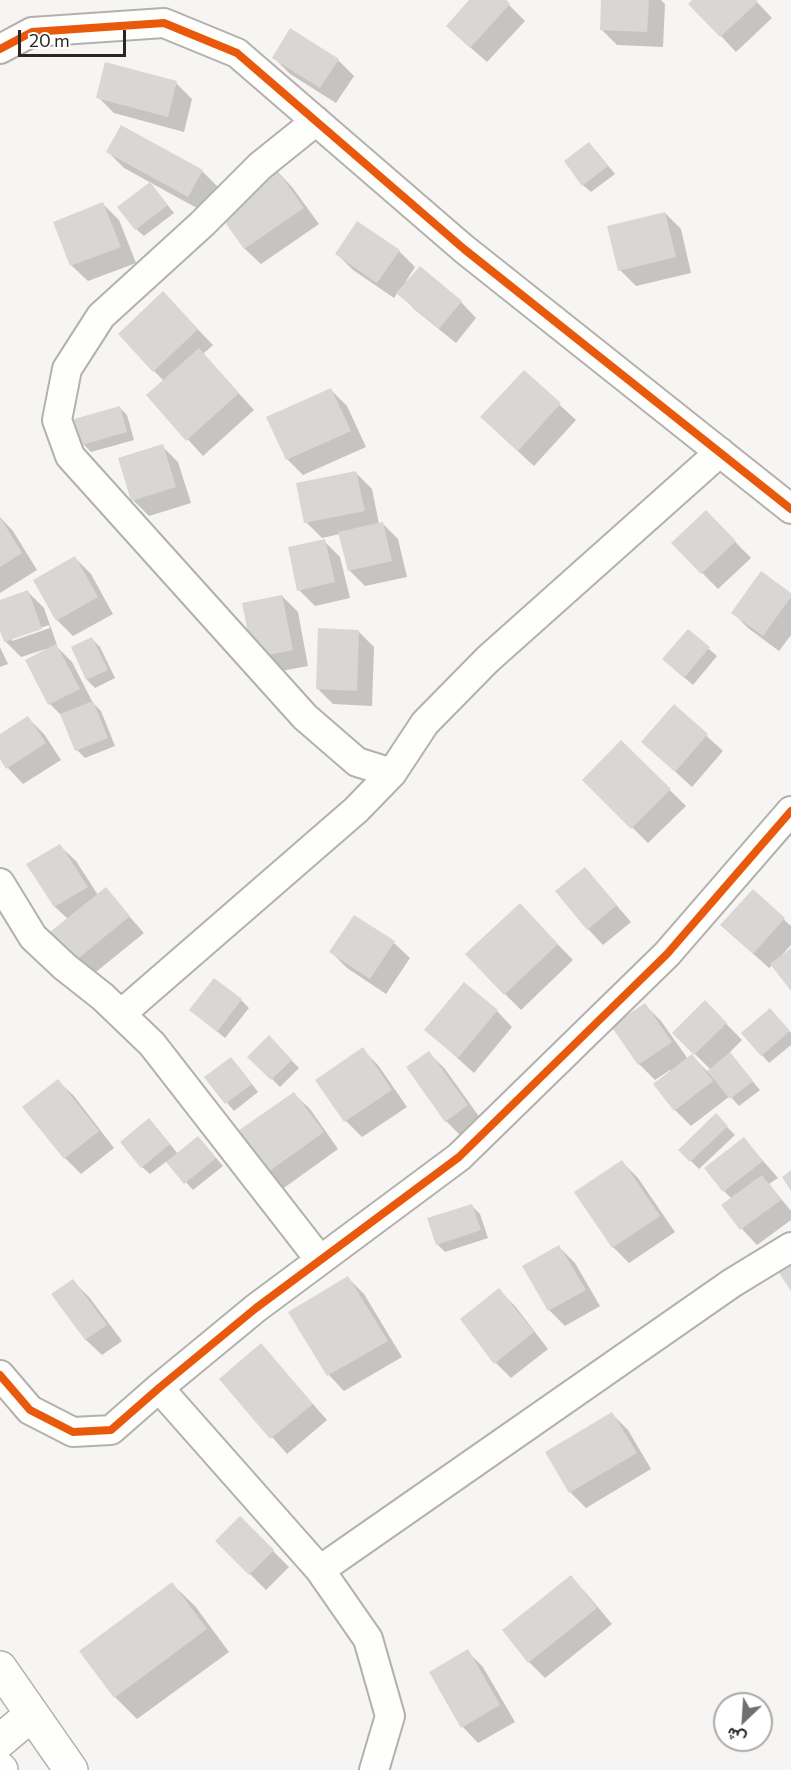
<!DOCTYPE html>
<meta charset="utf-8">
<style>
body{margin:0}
#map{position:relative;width:791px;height:1770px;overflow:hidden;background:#f7f5f3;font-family:Commissioner,Vazirmatn,sans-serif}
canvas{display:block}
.north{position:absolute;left:713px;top:1692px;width:60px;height:60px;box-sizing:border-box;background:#fff;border:2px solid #a9a9a8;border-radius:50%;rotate:205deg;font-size:16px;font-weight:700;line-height:24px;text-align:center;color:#282726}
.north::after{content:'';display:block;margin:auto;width:21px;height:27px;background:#706f6e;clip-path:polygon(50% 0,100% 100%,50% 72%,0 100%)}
.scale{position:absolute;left:18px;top:30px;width:108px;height:27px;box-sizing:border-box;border:3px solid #282726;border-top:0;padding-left:8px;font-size:18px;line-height:21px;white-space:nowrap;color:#282726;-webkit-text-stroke:4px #fff;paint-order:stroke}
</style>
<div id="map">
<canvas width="791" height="1770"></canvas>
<div class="north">ش</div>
<div class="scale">20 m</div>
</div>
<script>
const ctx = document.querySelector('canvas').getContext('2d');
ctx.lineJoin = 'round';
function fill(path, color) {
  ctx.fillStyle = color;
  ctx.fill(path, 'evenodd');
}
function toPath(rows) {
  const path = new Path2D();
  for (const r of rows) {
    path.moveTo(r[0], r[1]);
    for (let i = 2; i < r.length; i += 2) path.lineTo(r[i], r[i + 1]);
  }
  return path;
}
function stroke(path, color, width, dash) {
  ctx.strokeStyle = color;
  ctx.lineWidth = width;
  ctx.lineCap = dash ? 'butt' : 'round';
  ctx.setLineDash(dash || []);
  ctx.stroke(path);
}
fill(toPath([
 [471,0,504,0,525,21,487,62,464,42],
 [603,0,661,0,665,4,663,47,617,45,601,29],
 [694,0,755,0,772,18,736,52,721,36],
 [274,58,338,60,354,76,336,103,290,74],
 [176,83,192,99,184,132,114,113,98,97],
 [108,152,202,171,218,187,204,212,124,168],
 [597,152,615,174,591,192,583,185],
 [277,171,292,187,319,224,261,264,245,249,219,211],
 [150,184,174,213,144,236,136,229],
 [103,204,119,220,136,263,88,281,72,266,55,223],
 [665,213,681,229,691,273,636,286,620,270],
 [358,223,399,251,415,267,406,281,461,302,476,318,456,343,414,309,398,292,394,298,353,270,337,254],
 [178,309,213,345,203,354,254,410,203,456,148,396,164,381,154,371],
 [524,372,576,420,534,466,498,433],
 [331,390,347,406,366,447,303,475,287,459],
 [119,407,127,415,134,440,91,452,83,444],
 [162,446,178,462,191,503,149,516,133,500],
 [356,473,372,489,379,524,382,523,398,539,407,577,365,586,349,570,340,534,322,538,306,522],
 [706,512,751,558,718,589,673,543],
 [0,517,13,531,37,570,0,593],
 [324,541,340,557,350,598,315,606,299,590],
 [75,558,91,574,113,614,73,636,57,620],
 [28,592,44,608,57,645,55,645,72,662,93,703,101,711,115,746,85,758,77,750,64,718,50,704,46,649,21,657,5,641,0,626,0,601],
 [49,625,50,628,12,641,12,638],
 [791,595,791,635,779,651,748,628,732,612],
 [282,596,298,612,308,666,271,673,244,604],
 [358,631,374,647,372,706,333,704,317,688],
 [688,631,717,656,693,685,672,667],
 [92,639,100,647,115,678,95,688,87,680,73,648],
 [0,647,8,664,0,667],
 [674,706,723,751,692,787,643,742],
 [28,718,44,734,61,760,23,784,8,768,0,756,0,736],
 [621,742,686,806,648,843,584,780],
 [60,846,76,861,98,895,105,889,144,933,86,980,70,965,68,919,55,907,28,865],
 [585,869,631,922,603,945,588,929],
 [753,891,791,926,791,945,781,956,791,950,791,988,773,965,769,968,738,940],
 [535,921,573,960,521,1010,505,994],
 [394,943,410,958,386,994,347,968,331,952],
 [241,1000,249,1008,225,1038,191,1010],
 [705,1002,742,1040,729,1053,760,1090,739,1106,730,1096,691,1126,675,1110,655,1085,671,1072,670,1070,655,1080,639,1064,645,1005,661,1021,688,1059,692,1056,708,1072,711,1070,674,1033],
 [497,1011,512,1027,474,1073,426,1030],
 [778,1018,791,1033,791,1045,769,1063,762,1055],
 [269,1038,299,1068,280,1087,250,1057],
 [362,1049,378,1065,407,1107,362,1137,346,1121,317,1080],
 [429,1053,445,1069,483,1122,462,1137,446,1121],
 [238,1066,258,1092,234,1111,206,1078],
 [58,1081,74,1096,114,1148,81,1174,65,1158],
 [294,1094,310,1109,338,1149,281,1190,237,1134],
 [716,1116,735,1135,699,1169,680,1150],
 [157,1128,178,1154,206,1146,223,1166,193,1190,167,1161,150,1174,142,1167],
 [744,1139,778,1178,769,1184,791,1211,791,1220,757,1245,742,1229,723,1206,732,1199,724,1191],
 [622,1162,638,1178,675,1232,629,1263,613,1247],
 [472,1206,480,1214,488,1238,445,1252,437,1244],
 [559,1247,575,1263,600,1306,565,1326,549,1310],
 [348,1278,364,1294,402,1357,344,1391,329,1375,290,1312],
 [73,1281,89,1297,122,1341,102,1355,86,1340,53,1295],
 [499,1290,515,1306,548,1349,511,1378,496,1363],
 [261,1345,327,1420,287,1454,221,1379],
 [612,1414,628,1430,651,1469,586,1508,570,1492],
 [240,1518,289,1567,266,1590,217,1541],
 [571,1577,586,1593,612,1624,545,1678,529,1662],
 [172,1584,195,1606,229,1652,137,1719,115,1697],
 [467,1651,483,1667,515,1722,478,1743,463,1727]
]), '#0003');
fill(toPath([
 [469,0,506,0,510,4,470,48,446,26],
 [601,0,649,0,647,32,600,30],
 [692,0,756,0,758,2,720,37,688,4],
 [290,28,339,59,320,88,272,58],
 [105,62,177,81,168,117,96,98],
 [121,125,203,170,188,197,106,152],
 [589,142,608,166,582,186,564,161],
 [277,170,304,208,244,249,217,211],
 [150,182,168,205,135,230,117,207],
 [103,202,121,247,70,266,53,222],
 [665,212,676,257,618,271,607,226],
 [357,221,400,250,377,283,335,254],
 [420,266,462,301,439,329,396,293],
 [163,291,198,329,153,372,118,334],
 [199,348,239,393,186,441,146,395],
 [524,370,561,403,518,451,480,417],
 [331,388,351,431,286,460,266,417],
 [120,406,127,432,82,445,74,419],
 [163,444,176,487,131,501,118,458],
 [356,471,365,511,304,523,296,483],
 [706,510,736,541,701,574,671,543],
 [0,517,22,553,0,567],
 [383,522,392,561,348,571,338,532],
 [325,539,335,582,297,591,288,547],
 [75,556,98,597,56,621,33,580],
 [761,571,791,593,791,597,763,636,731,613],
 [28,590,42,629,4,642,0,631,0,600],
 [282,595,293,650,253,658,242,603],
 [318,628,359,630,357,691,316,689],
 [688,629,710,647,684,678,662,659],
 [92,637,108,670,86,680,71,647],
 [56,644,80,689,48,705,25,660],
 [93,701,108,738,75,751,60,714],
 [674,704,708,734,675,772,641,742],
 [28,716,46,743,6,769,0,759,0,734],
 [621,740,671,789,631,829,582,780],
 [60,844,88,887,54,907,26,864],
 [585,867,617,905,587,930,555,891],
 [106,887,130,916,69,966,45,936],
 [753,889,785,918,753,954,720,925],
 [520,903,558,944,504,995,465,954],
 [354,915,395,941,370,979,329,952],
 [791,948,791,991,770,964],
 [214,978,242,999,217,1032,189,1010],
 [464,982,498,1010,458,1058,424,1030],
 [705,1000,727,1023,694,1055,672,1033],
 [645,1003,672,1042,638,1065,611,1026],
 [770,1008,790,1031,761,1056,741,1033],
 [269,1035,292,1060,271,1080,247,1057],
 [363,1047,392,1090,344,1122,315,1080],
 [429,1051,468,1105,445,1122,406,1067],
 [730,1052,753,1081,730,1099,707,1071],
 [692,1054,713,1081,674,1111,653,1084],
 [231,1057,252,1084,225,1104,204,1077],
 [58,1079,99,1131,64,1159,22,1107],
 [294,1092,324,1132,264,1175,235,1133],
 [716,1113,728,1126,690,1162,678,1150],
 [149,1118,170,1144,141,1168,120,1142],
 [198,1136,216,1158,184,1184,166,1162],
 [744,1137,763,1161,723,1192,704,1168],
 [622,1160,660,1216,612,1248,574,1192],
 [791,1170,791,1191,782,1177],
 [762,1175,781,1200,740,1230,721,1205],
 [472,1204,481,1230,436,1245,427,1218],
 [559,1245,586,1290,548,1311,522,1266],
 [791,1261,791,1291,777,1270],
 [348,1276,388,1341,327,1376,288,1312],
 [73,1279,107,1325,85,1340,51,1294],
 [499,1288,534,1332,494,1364,460,1319],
 [261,1343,313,1404,270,1439,219,1379],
 [612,1412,637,1453,569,1493,545,1452],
 [240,1516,274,1550,249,1575,215,1541],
 [571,1575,597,1608,528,1663,502,1630],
 [172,1582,207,1629,114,1698,79,1651],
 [468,1649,500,1705,461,1728,429,1672]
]), '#d9d7d5');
const minor = toPath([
 [0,49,32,32,164,23,237,53,464,249,791,509],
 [316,121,260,166,202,224,101,316,67,369,57,420,70,456,305,717,357,762,392,773],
 [0,883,33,937,65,967,103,997,152,1044,320,1260],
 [121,1014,356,810,392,773,425,723,488,659,720,452],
 [0,1375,30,1410,73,1432,111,1430,159,1388,256,1308,459,1157,667,954,791,811],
 [159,1388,320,1570,368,1639,390,1716,374,1770],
 [320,1570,732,1283,791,1247]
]);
const trunk = toPath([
 [0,1668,71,1770],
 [0,1741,32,1714],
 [0,1769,1,1770]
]);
stroke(minor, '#b2b1af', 32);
stroke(trunk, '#b2b1af', 36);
stroke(minor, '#fefefd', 28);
stroke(trunk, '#fefefd', 33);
stroke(toPath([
 [0,49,32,32,164,23,237,53,464,249,791,509],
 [0,1375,30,1410,73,1432,111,1430,159,1388,256,1308,459,1157,667,954,791,811]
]), '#e8590c', 8);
</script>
